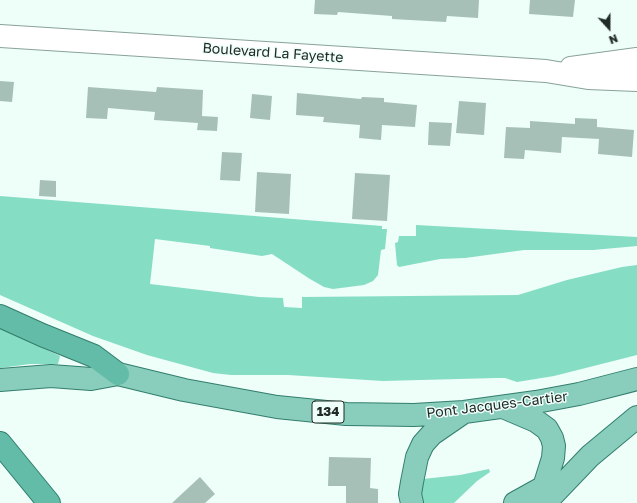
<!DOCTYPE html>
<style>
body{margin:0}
#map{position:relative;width:637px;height:503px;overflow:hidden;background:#eefef9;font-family:"Golos Text",sans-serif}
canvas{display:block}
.north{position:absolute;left:589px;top:8px;width:40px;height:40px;-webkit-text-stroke:3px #eefef9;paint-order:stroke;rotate:159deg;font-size:11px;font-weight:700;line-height:16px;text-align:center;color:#202a27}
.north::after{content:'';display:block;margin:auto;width:14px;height:18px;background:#202a27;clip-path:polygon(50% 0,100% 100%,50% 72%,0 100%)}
</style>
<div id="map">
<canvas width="637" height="503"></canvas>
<div class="north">N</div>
</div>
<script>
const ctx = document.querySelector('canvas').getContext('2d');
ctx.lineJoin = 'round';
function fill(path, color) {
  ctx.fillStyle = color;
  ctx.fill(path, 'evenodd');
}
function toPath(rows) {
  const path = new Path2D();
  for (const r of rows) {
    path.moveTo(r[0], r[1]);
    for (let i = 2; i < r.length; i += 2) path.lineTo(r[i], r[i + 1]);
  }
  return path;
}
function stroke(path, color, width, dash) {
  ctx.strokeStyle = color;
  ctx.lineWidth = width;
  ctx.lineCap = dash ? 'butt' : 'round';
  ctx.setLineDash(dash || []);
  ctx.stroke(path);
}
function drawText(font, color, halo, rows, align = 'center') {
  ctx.font = font + ' "Golos Text",sans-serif';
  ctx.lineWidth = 3;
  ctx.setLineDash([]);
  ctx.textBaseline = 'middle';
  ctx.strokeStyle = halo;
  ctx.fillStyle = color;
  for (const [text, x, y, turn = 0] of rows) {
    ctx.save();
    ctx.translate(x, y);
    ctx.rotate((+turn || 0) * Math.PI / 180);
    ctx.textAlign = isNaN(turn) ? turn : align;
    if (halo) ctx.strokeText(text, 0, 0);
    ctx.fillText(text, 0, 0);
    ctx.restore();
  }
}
fill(toPath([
 [0,196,382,226,382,229,387,229,385,249,381,250,378,275,373,281,364,285,333,289,324,287,310,279,272,254,262,256,210,248,210,246,155,239,150,284,259,297,283,298,284,307,302,308,302,297,518,295,567,280,622,267,637,265,637,355,554,376,517,382,505,378,496,378,383,381,288,375,231,375,213,373,147,355,93,336,0,295],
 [416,225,637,237,637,246,593,250,524,250,465,258,440,259,399,267,397,265,395,243,398,242,399,236,416,236],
 [0,328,60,356,58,364,30,364,0,368],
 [489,469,490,472,477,481,454,503,420,503,423,479,460,475]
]), '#85ddc4');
fill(toPath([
 [315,0,479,0,478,18,447,16,446,22,392,19,392,16,338,12,337,15,314,14],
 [530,0,575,0,573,17,529,14],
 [0,81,14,82,12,102,0,101],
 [88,87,156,92,157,87,203,90,202,116,218,117,217,131,197,130,198,123,154,120,155,112,108,108,107,119,86,118],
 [297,93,361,99,362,97,384,98,384,102,417,105,415,127,382,125,381,140,359,138,360,125,323,122,324,117,296,115],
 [252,94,272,96,270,120,250,118],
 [459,101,486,103,484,135,456,133],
 [575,118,597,119,597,127,634,130,632,157,598,154,599,139,562,137,561,153,525,150,524,159,504,158,506,127,530,128,530,121,575,124],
 [429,122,452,123,450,146,428,145],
 [222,152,242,153,240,181,220,180],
 [257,172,291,174,289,214,255,212],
 [355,173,390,175,387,221,352,219],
 [40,180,56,181,56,197,39,196],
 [329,457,371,458,370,488,378,489,378,503,346,503,346,486,328,486],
 [200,477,215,494,205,503,172,503]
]), '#a6c0b8');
const tertiary = toPath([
 [0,36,546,71,588,78,637,80],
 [571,68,637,59]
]);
const primary = toPath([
 [0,380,51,376,91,379,118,374,184,390,277,407,346,414,414,415,464,412,536,402,579,394,637,379],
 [503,407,536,421,547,429,552,438,554,446,553,458,539,503],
 [412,503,410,494,412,482,417,457,423,444,432,434,464,412],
 [515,503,551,483],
 [545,503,590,456,637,417]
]);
const trunk = toPath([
 [0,316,42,335,94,356,118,374],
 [0,443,49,503]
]);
stroke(tertiary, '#89a29a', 24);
stroke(primary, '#327e6c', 24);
stroke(trunk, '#327e6c', 24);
stroke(tertiary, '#fff', 22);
stroke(primary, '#89cdbd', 22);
stroke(trunk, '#62bca7', 22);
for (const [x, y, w] of [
 [328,412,32]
]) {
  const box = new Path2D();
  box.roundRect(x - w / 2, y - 11, w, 22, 3);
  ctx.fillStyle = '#eefef9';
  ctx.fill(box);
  stroke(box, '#202a27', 1);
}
drawText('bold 13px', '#202a27', null, [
 ["134",328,412]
]);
drawText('14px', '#202a27', '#eefef9', [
 ["Boulevard La Fayette",273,53,4],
 ["Pont Jacques-Cartier",497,405,-7]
]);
</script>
